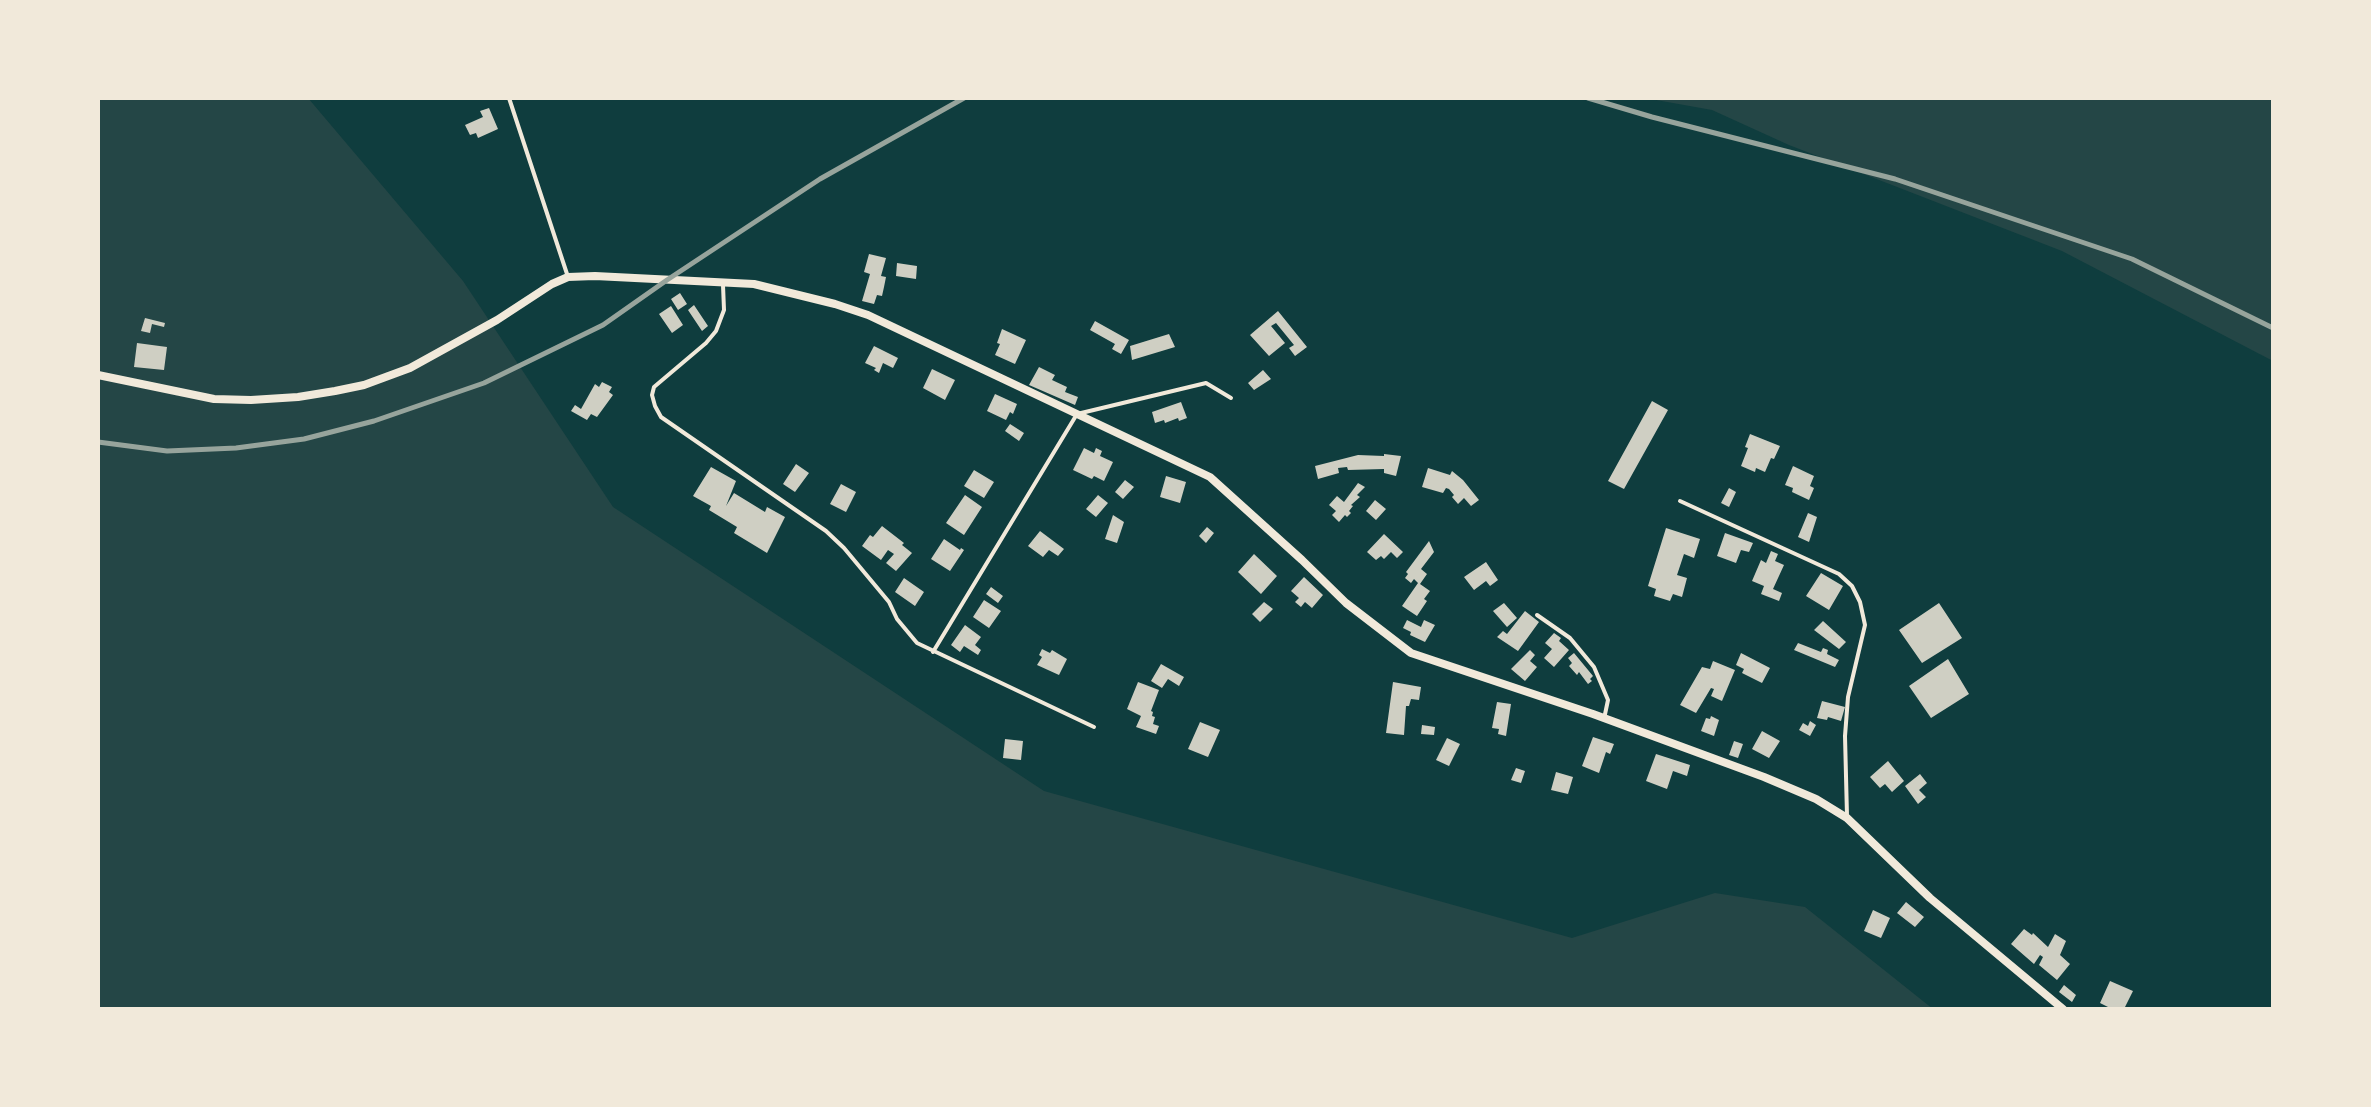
<!DOCTYPE html>
<style>
body{margin:0}
#map{position:relative;width:2371px;height:1107px;overflow:hidden;background:#0f3d3e;font-family:Montserrat,sans-serif}
canvas{display:block}
.frame{position:absolute;inset:0;border:100px solid #f1e9da;pointer-events:none}
</style>
<div id="map">
<canvas width="2371" height="1107"></canvas>
<div class="frame"></div>
</div>
<script>
const ctx = document.querySelector('canvas').getContext('2d');
ctx.lineJoin = 'round';
function fill(path, color) {
  ctx.fillStyle = color;
  ctx.fill(path, 'evenodd');
}
function toPath(rows) {
  const path = new Path2D();
  for (const r of rows) {
    path.moveTo(r[0], r[1]);
    for (let i = 2; i < r.length; i += 2) path.lineTo(r[i], r[i + 1]);
  }
  return path;
}
function stroke(path, color, width, dash) {
  ctx.strokeStyle = color;
  ctx.lineWidth = width;
  ctx.lineCap = dash ? 'butt' : 'round';
  ctx.setLineDash(dash || []);
  ctx.stroke(path);
}
fill(toPath([
 [98,98,308,98,463,281,613,507,1044,791,1572,938,1715,893,1805,907,1933,1009,98,1009],
 [1645,98,2273,98,2273,361,2062,251,1789,145,1712,110]
]), '#244646');
fill(toPath([
 [489,108,498,129,478,138,476,133,470,135,465,125,483,117,480,111],
 [869,254,886,258,881,276,886,277,884,287,882,296,877,295,874,304,862,301,870,274,864,272],
 [897,263,917,266,916,279,896,276],
 [680,293,687,304,678,310,671,299],
 [694,305,708,326,702,331,688,310],
 [671,306,683,325,672,333,659,314],
 [1278,311,1307,347,1295,356,1289,348,1294,345,1276,323,1271,326,1285,343,1269,356,1250,335],
 [145,318,165,323,164,327,152,324,150,333,141,331],
 [1095,321,1129,340,1121,354,1112,349,1115,344,1090,330],
 [1002,329,1026,340,1015,364,995,355,1000,344,997,343],
 [1169,334,1175,347,1132,360,1130,346],
 [137,343,167,347,164,370,134,367],
 [874,346,898,358,893,368,883,363,879,373,874,370,876,368,865,363],
 [1039,367,1055,375,1052,380,1067,387,1065,392,1078,397,1075,405,1029,385],
 [932,369,955,380,945,400,923,388],
 [1263,370,1271,379,1254,390,1248,383],
 [602,382,612,387,609,392,613,395,597,417,591,414,587,420,571,411,575,405,581,409,595,384,599,387],
 [995,394,1017,404,1013,414,1010,412,1006,420,987,411],
 [1652,401,1668,410,1624,489,1608,481],
 [1181,402,1187,418,1179,421,1178,418,1165,423,1164,420,1155,423,1152,412],
 [1010,424,1024,433,1019,441,1005,431],
 [1750,434,1780,446,1774,459,1771,458,1765,472,1756,468,1755,472,1741,466,1748,448,1745,447],
 [1084,448,1094,453,1096,448,1102,451,1100,456,1113,462,1104,481,1094,476,1092,479,1073,470],
 [1384,454,1401,456,1396,476,1384,473,1384,469,1348,470,1347,467,1338,468,1339,473,1318,479,1315,466,1358,455,1384,456],
 [796,464,809,473,795,492,783,484],
 [1793,466,1814,476,1810,486,1814,488,1809,500,1792,492,1793,488,1785,485],
 [711,467,736,481,726,506,734,493,765,512,767,507,785,517,767,553,734,533,737,527,709,510,711,506,693,496],
 [1428,468,1450,475,1452,471,1463,480,1479,500,1471,506,1464,498,1458,504,1452,497,1454,495,1449,489,1446,488,1443,493,1422,487],
 [974,470,994,482,984,498,964,486],
 [1166,476,1186,482,1180,503,1160,497],
 [1125,480,1134,487,1123,499,1115,492],
 [1358,483,1365,487,1357,495,1360,497,1351,505,1353,506,1349,511,1351,513,1347,517,1345,515,1339,522,1332,515,1336,511,1329,505,1337,496,1344,502],
 [841,484,856,492,846,512,830,504],
 [1729,488,1736,492,1729,507,1721,503],
 [965,495,982,507,964,535,946,523],
 [1098,495,1108,503,1096,517,1086,509],
 [1375,500,1386,509,1376,520,1366,511],
 [1808,513,1817,517,1809,542,1798,537],
 [1113,515,1124,522,1117,543,1105,539],
 [882,526,904,543,902,545,912,553,896,571,886,563,894,554,888,550,881,560,862,546,870,535,873,537],
 [1207,527,1214,533,1206,543,1199,536],
 [1666,528,1700,539,1694,558,1684,554,1677,575,1687,578,1682,597,1673,594,1670,601,1654,596,1656,589,1648,586],
 [1040,531,1064,549,1058,556,1049,550,1043,557,1028,546],
 [1725,533,1753,543,1749,552,1741,550,1736,563,1717,556],
 [1384,534,1403,552,1397,558,1391,552,1384,559,1381,556,1376,560,1367,552],
 [944,539,960,550,961,548,964,550,950,571,931,559],
 [1429,541,1434,552,1421,569,1427,574,1420,584,1430,591,1424,599,1427,601,1417,616,1402,606,1418,583,1414,579,1411,583,1405,578,1408,574,1406,572],
 [1771,551,1778,554,1775,561,1784,565,1773,589,1782,593,1779,601,1761,594,1764,586,1752,581,1761,560,1766,563],
 [1254,554,1277,576,1261,594,1238,572],
 [1486,562,1498,580,1490,586,1486,581,1474,590,1464,577],
 [1821,573,1843,586,1829,610,1806,596],
 [1304,577,1323,595,1312,608,1305,602,1301,607,1295,602,1299,598,1291,591],
 [904,578,924,592,915,606,895,592],
 [991,587,1003,596,998,603,986,594],
 [984,600,1001,611,989,628,973,617],
 [1264,602,1273,609,1260,622,1252,614],
 [1504,603,1517,618,1507,627,1493,611],
 [1939,603,1962,638,1922,663,1899,630],
 [1525,611,1539,622,1518,651,1497,637,1503,631,1507,634],
 [1407,620,1421,627,1424,620,1435,625,1425,642,1410,635,1411,632,1403,628],
 [1823,621,1846,642,1839,649,1814,630],
 [965,625,981,637,975,645,981,650,978,655,964,646,960,652,951,645],
 [1554,633,1561,638,1559,641,1569,650,1554,667,1544,658,1552,649,1545,643],
 [1798,643,1821,652,1823,648,1828,650,1827,654,1839,660,1835,667,1794,650],
 [1042,649,1050,653,1052,650,1067,659,1059,675,1037,665,1042,657,1039,655],
 [1530,650,1535,655,1530,661,1537,667,1525,681,1511,669],
 [1574,653,1593,676,1590,679,1592,681,1588,684,1579,672,1577,675,1569,666,1572,663,1568,658],
 [1741,653,1770,668,1762,683,1742,673,1744,669,1736,665],
 [1948,659,1969,694,1931,718,1909,686],
 [1713,661,1735,670,1722,701,1711,696,1714,689,1711,688,1696,713,1680,705,1702,667,1710,669],
 [1161,664,1184,677,1179,686,1168,679,1162,688,1151,681],
 [1138,682,1159,690,1151,711,1153,712,1152,716,1155,717,1153,724,1159,726,1156,734,1136,727,1141,716,1127,709],
 [1393,682,1421,687,1419,700,1411,699,1409,706,1406,706,1404,735,1386,733],
 [1822,701,1845,707,1841,721,1828,717,1827,720,1817,718],
 [1497,702,1511,704,1506,736,1498,734,1499,729,1492,728],
 [1711,716,1719,720,1714,736,1701,731,1706,718,1710,719],
 [1810,721,1816,725,1810,736,1799,730,1803,723,1808,726],
 [1200,722,1220,730,1208,757,1188,749],
 [1422,725,1435,727,1434,735,1421,734],
 [1762,731,1780,741,1769,758,1752,749],
 [1593,737,1614,744,1610,754,1606,752,1599,773,1582,766],
 [1447,738,1460,744,1449,766,1436,760],
 [1005,739,1023,741,1021,760,1003,758],
 [1734,741,1743,744,1738,758,1729,755],
 [1656,754,1690,765,1687,776,1673,771,1667,789,1646,781],
 [1888,761,1904,781,1892,792,1885,784,1880,788,1870,777],
 [1516,768,1525,771,1521,783,1511,780],
 [1556,772,1573,777,1568,794,1551,790],
 [1920,774,1927,783,1919,790,1926,797,1918,804,1905,786],
 [1906,902,1924,917,1915,927,1897,913],
 [1873,910,1890,918,1881,938,1864,931],
 [2024,929,2032,935,2033,933,2048,947,2055,934,2066,941,2060,955,2070,964,2057,980,2039,965,2043,957,2040,955,2034,964,2011,944],
 [2110,981,2133,991,2124,1009,2112,1009,2100,1003],
 [2064,985,2076,995,2072,1002,2059,992]
]), '#cfcfc3');
stroke(toPath([
 [509,98,568,277],
 [723,285,724,310,716,331,706,343,654,387,652,395,655,406,661,417,826,531,844,548,889,602,897,619,917,643,1094,727],
 [1680,501,1839,574,1852,586,1860,602,1865,625,1848,697,1845,736,1847,816],
 [1537,615,1570,638,1594,667,1608,700,1604,719],
 [933,652,1077,414,1206,383,1231,398]
]), '#f1e9da', 4);
stroke(toPath([
 [98,375,214,399,251,400,298,397,335,391,364,385,410,368,497,320,552,284,568,277,595,276,754,284,835,304,868,315,1210,477,1302,560,1346,603,1411,653,1593,714,1764,777,1816,799,1847,818,1930,898,2063,1009]
]), '#f1e9da', 8);
stroke(toPath([
 [1588,98,1652,117,1895,179,2132,259,2273,328],
 [98,442,167,451,236,448,304,439,374,421,484,383,603,325,667,280,820,179,964,98]
]), '#97a49c', 5);
</script>
